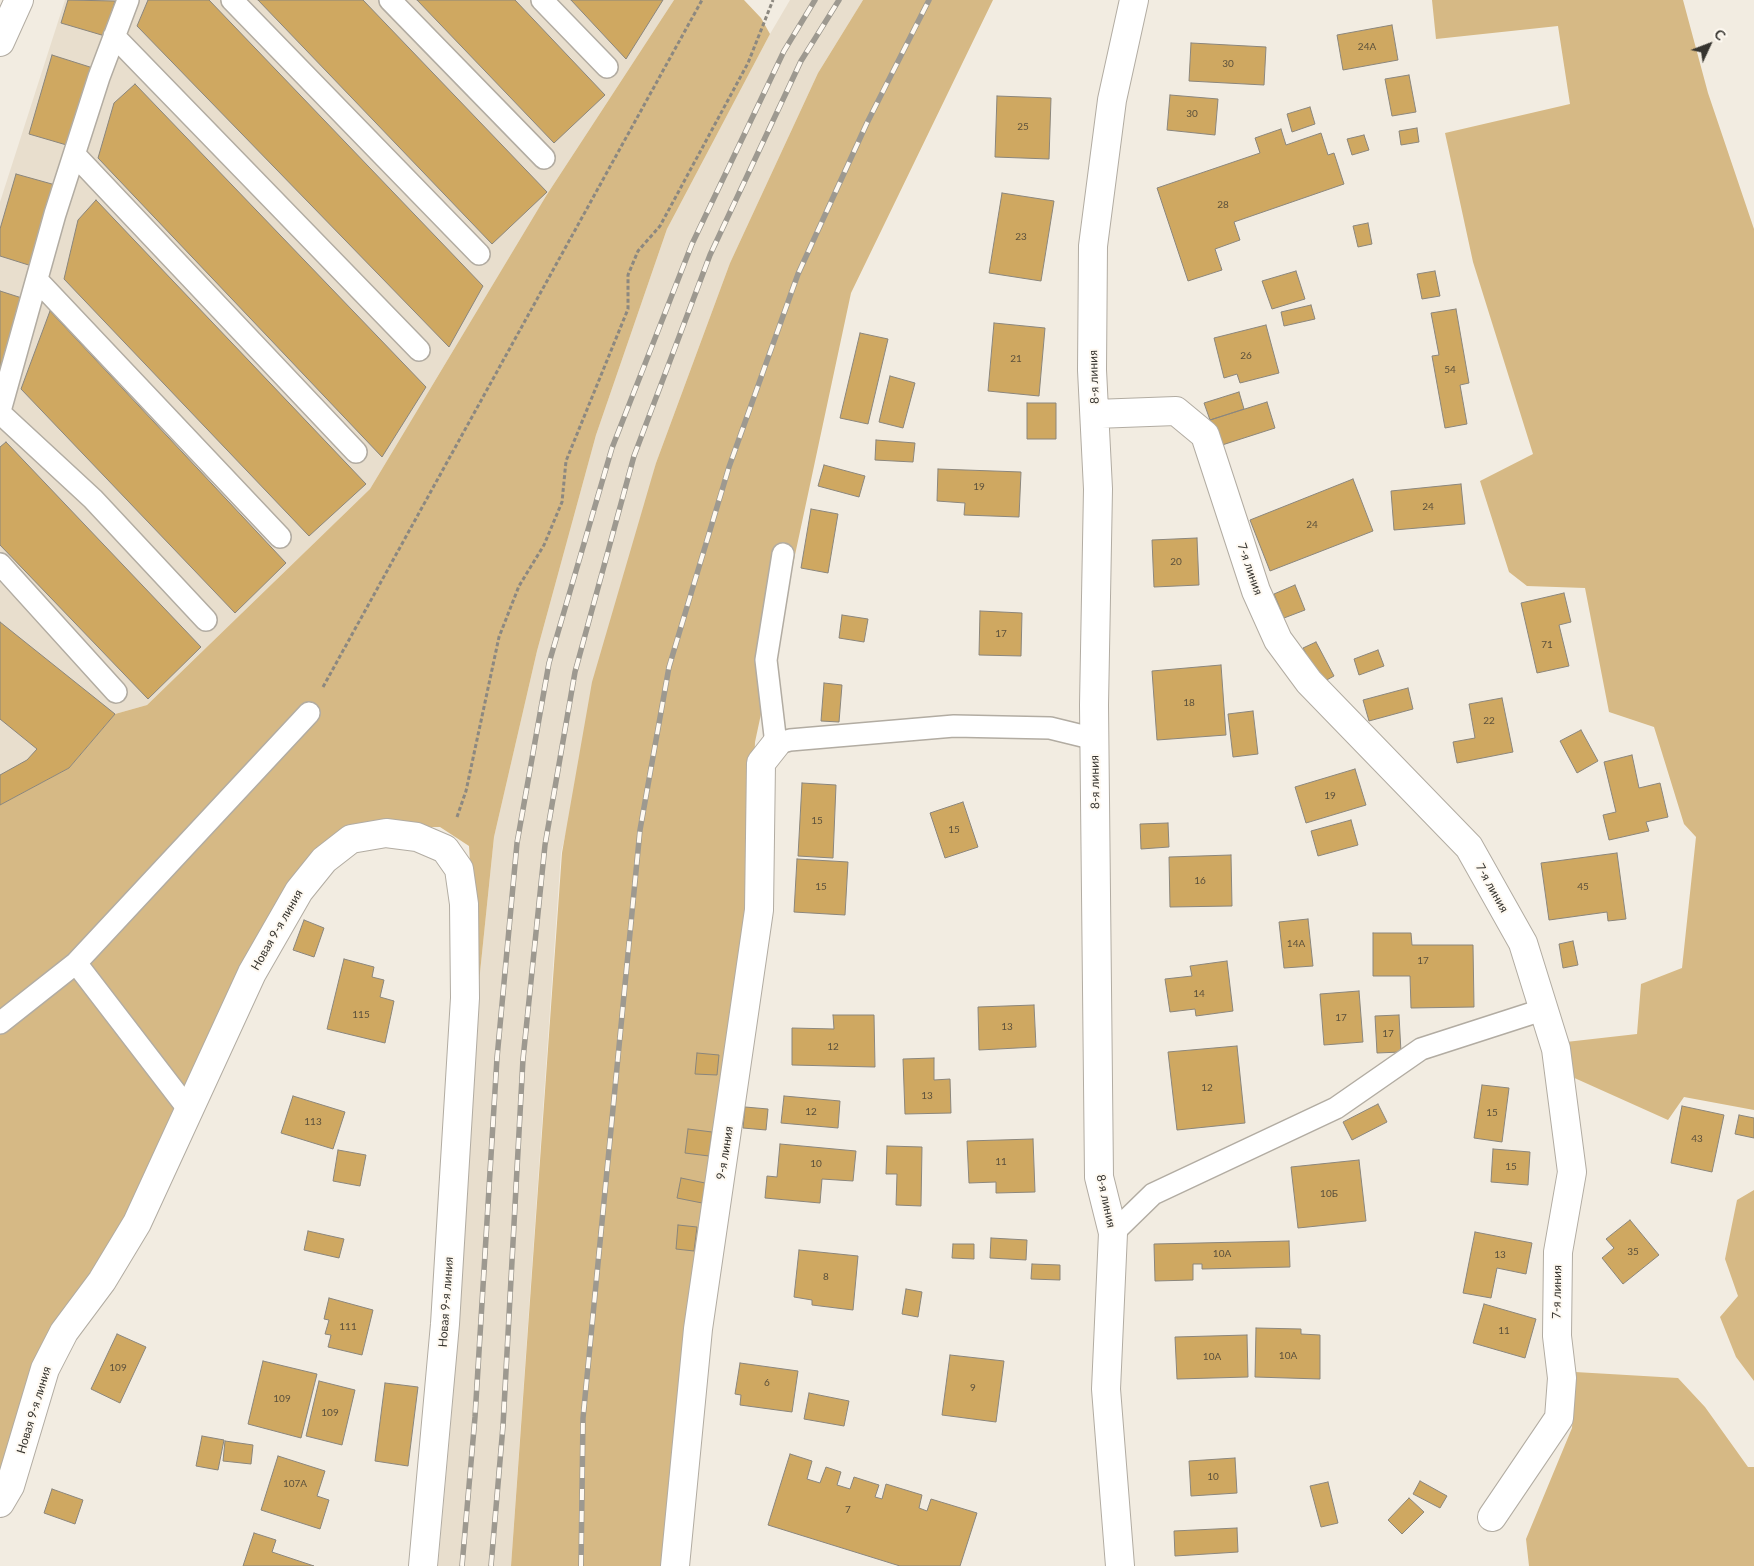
<!DOCTYPE html>
<meta charset="utf-8">
<style>
body{margin:0}
#map{position:relative;width:1754px;height:1566px;overflow:hidden;background:#f2ece1;font-family:Lato,sans-serif}
canvas{display:block}
.north{position:absolute;left:1684px;top:20px;width:50px;height:50px;-webkit-text-stroke:4px #fef9f1;paint-order:stroke;rotate:47deg;font-size:14px;font-weight:700;line-height:20px;text-align:center;color:#36342f}
.north::after{content:'';display:block;margin:auto;width:18px;height:22px;background:#36342f;clip-path:polygon(50% 0,100% 100%,50% 72%,0 100%)}
</style>
<div id="map">
<canvas width="1754" height="1566"></canvas>
<div class="north">С</div>
</div>
<script>
const ctx = document.querySelector('canvas').getContext('2d');
ctx.lineJoin = 'round';
function fill(path, color) {
  ctx.fillStyle = color;
  ctx.fill(path, 'evenodd');
}
function toPath(rows) {
  const path = new Path2D();
  for (const r of rows) {
    path.moveTo(r[0], r[1]);
    for (let i = 2; i < r.length; i += 2) path.lineTo(r[i], r[i + 1]);
  }
  return path;
}
function stroke(path, color, width, dash) {
  ctx.strokeStyle = color;
  ctx.lineWidth = width;
  ctx.lineCap = dash ? 'butt' : 'round';
  ctx.setLineDash(dash || []);
  ctx.stroke(path);
}
function drawText(font, color, halo, rows, align = 'center') {
  ctx.font = font + ' Lato,sans-serif';
  ctx.lineWidth = 4;
  ctx.setLineDash([]);
  ctx.textBaseline = 'middle';
  ctx.strokeStyle = halo;
  ctx.fillStyle = color;
  for (const [text, x, y, turn = 0] of rows) {
    ctx.save();
    ctx.translate(x, y);
    ctx.rotate((+turn || 0) * Math.PI / 180);
    ctx.textAlign = isNaN(turn) ? turn : align;
    if (halo) ctx.strokeText(text, 0, 0);
    ctx.fillText(text, 0, 0);
    ctx.restore();
  }
}
fill(toPath([
 [65,0,674,0,546,196,370,489,147,705,115,714,69,768,0,805,0,202],
 [790,0,863,0,818,73,730,263,656,463,561,853,511,1566,438,1566,453,1399,478,992,494,837,537,651,596,435,667,229,770,34]
]), '#e8decd');
fill(toPath([
 [674,0,744,0,761,18,770,34,667,229,596,435,537,651,494,837,478,992,469,846,440,827,352,827,246,967,176,1103,130,1217,0,1481,0,805,69,768,115,714,147,705,370,489,546,196],
 [863,0,993,0,851,293,755,742,748,922,665,1566,511,1566,562,853,592,682,656,463,730,263,818,73],
 [1432,0,1683,0,1708,93,1754,229,1754,1110,1684,1097,1668,1120,1570,1076,1566,1042,1637,1034,1641,984,1682,968,1696,837,1684,824,1654,727,1609,712,1585,588,1527,586,1509,572,1480,481,1533,454,1473,262,1445,133,1570,104,1558,26,1436,39],
 [1754,1190,1754,1381,1736,1357,1720,1317,1738,1296,1725,1259,1737,1200],
 [1575,1372,1678,1378,1705,1407,1748,1467,1754,1467,1754,1566,1529,1566,1526,1539,1572,1428]
]), '#d6b985');
const building = toPath([
 [68,0,115,1,105,36,61,23,68,0],
 [148,0,209,0,483,286,449,347,137,26,148,0],
 [258,0,363,0,547,192,492,244,258,0],
 [417,0,515,0,605,95,554,143,417,0],
 [571,0,663,0,626,59,571,0],
 [1392,25,1398,60,1343,70,1337,35,1392,25],
 [1191,43,1266,47,1264,85,1189,81,1191,43],
 [52,55,93,68,70,146,29,134,52,55],
 [1409,75,1416,112,1392,116,1385,79,1409,75],
 [135,84,426,387,382,457,98,158,114,103,135,84],
 [1170,95,1218,99,1215,135,1167,130,1170,95],
 [997,96,1051,98,1049,159,995,157,997,96],
 [1310,107,1315,124,1292,132,1287,114,1310,107],
 [1417,128,1419,142,1401,145,1399,131,1417,128],
 [1281,129,1286,145,1321,133,1328,155,1334,153,1344,184,1234,222,1240,240,1215,249,1222,270,1188,281,1157,188,1260,153,1255,138,1281,129],
 [1364,135,1369,150,1352,155,1347,139,1364,135],
 [16,174,59,186,35,267,0,256,0,229,16,174],
 [1002,193,1054,201,1041,281,989,273,1002,193],
 [96,200,366,484,309,536,64,279,78,220,96,200],
 [1368,223,1372,244,1358,247,1353,226,1368,223],
 [1296,271,1305,299,1272,309,1262,281,1296,271],
 [1435,271,1440,296,1422,299,1417,274,1435,271],
 [0,291,25,299,0,380,0,291],
 [1311,305,1315,319,1284,326,1281,312,1311,305],
 [1456,309,1469,383,1460,385,1467,424,1445,428,1432,356,1439,355,1431,313,1456,309],
 [50,311,286,563,235,613,21,389,50,311],
 [994,323,1045,328,1039,396,988,391,994,323],
 [1266,325,1279,373,1240,383,1237,374,1224,378,1214,338,1266,325],
 [860,333,888,339,868,424,840,418,860,333],
 [890,376,915,383,903,428,879,422,890,376],
 [1239,392,1244,409,1210,420,1204,403,1239,392],
 [1267,402,1275,428,1219,446,1210,420,1267,402],
 [1027,403,1056,403,1056,439,1027,439,1027,403],
 [876,440,915,443,913,462,875,460,876,440],
 [6,442,201,647,148,699,0,545,0,447,6,442],
 [824,465,865,476,859,497,818,486,824,465],
 [938,469,1021,472,1019,517,964,515,965,503,937,501,938,469],
 [1353,479,1373,531,1270,571,1250,520,1353,479],
 [1461,484,1465,524,1394,530,1391,491,1461,484],
 [811,509,838,514,828,573,801,568,811,509],
 [1197,538,1199,585,1154,587,1152,540,1197,538],
 [1295,585,1305,610,1284,618,1274,594,1295,585],
 [1564,593,1571,622,1559,625,1569,666,1537,673,1521,603,1564,593],
 [980,611,1022,613,1021,656,979,655,980,611],
 [842,615,868,619,864,642,839,638,842,615],
 [0,622,115,714,69,768,0,805,0,775,27,760,37,749,0,719,0,622],
 [1316,642,1334,676,1321,683,1303,648,1316,642],
 [1378,650,1384,666,1359,675,1354,659,1378,650],
 [1221,665,1226,735,1157,740,1152,671,1221,665],
 [824,683,842,685,839,722,821,721,824,683],
 [1408,688,1413,709,1369,721,1363,700,1408,688],
 [1502,698,1513,752,1457,763,1453,742,1475,738,1469,704,1502,698],
 [1253,711,1258,754,1233,757,1228,714,1253,711],
 [1581,730,1598,761,1577,773,1560,741,1581,730],
 [1632,755,1639,788,1660,783,1668,817,1646,822,1649,831,1609,840,1603,815,1616,812,1604,762,1632,755],
 [1355,769,1366,805,1306,823,1295,787,1355,769],
 [802,783,836,785,833,858,798,856,802,783],
 [963,802,978,847,945,858,930,813,963,802],
 [1351,820,1358,845,1318,856,1311,831,1351,820],
 [1168,823,1169,847,1141,849,1140,824,1168,823],
 [1617,853,1626,919,1608,921,1607,912,1549,920,1541,863,1617,853],
 [1231,855,1232,906,1170,907,1169,857,1231,855],
 [797,859,848,862,845,915,794,912,797,859],
 [1308,919,1313,966,1284,968,1279,922,1308,919],
 [304,920,324,928,314,957,293,950,304,920],
 [1373,933,1411,933,1412,945,1473,945,1474,1007,1411,1008,1410,976,1373,976,1373,933],
 [1573,941,1578,965,1563,968,1559,944,1573,941],
 [344,959,374,967,372,977,384,980,380,997,394,1001,385,1043,327,1029,344,959],
 [1227,961,1233,1011,1196,1016,1195,1009,1170,1012,1165,979,1192,976,1190,966,1227,961],
 [1359,991,1363,1042,1324,1045,1320,994,1359,991],
 [1034,1005,1036,1047,979,1050,978,1007,1034,1005],
 [833,1015,874,1015,875,1067,792,1065,792,1028,834,1029,833,1015],
 [1399,1015,1401,1052,1377,1053,1375,1016,1399,1015],
 [1237,1046,1245,1123,1177,1130,1168,1052,1237,1046],
 [697,1053,719,1055,717,1075,695,1074,697,1053],
 [934,1058,934,1080,950,1079,951,1113,905,1114,903,1059,934,1058],
 [1482,1085,1509,1088,1502,1142,1474,1138,1482,1085],
 [293,1096,345,1112,333,1149,281,1133,293,1096],
 [784,1096,840,1101,838,1128,781,1123,784,1096],
 [1378,1104,1387,1122,1352,1140,1343,1122,1378,1104],
 [1682,1106,1724,1115,1712,1172,1671,1163,1682,1106],
 [745,1107,768,1109,766,1130,743,1128,745,1107],
 [1739,1115,1754,1118,1754,1138,1735,1134,1739,1115],
 [688,1129,712,1132,709,1156,685,1153,688,1129],
 [1033,1139,1035,1192,996,1193,996,1182,969,1183,967,1141,1033,1139],
 [780,1144,856,1151,853,1181,822,1179,820,1203,765,1198,767,1176,777,1177,780,1144],
 [887,1146,922,1147,921,1206,896,1205,897,1174,886,1174,887,1146],
 [1493,1149,1530,1152,1528,1185,1491,1182,1493,1149],
 [338,1150,366,1155,360,1186,333,1181,338,1150],
 [1359,1160,1366,1221,1298,1228,1291,1167,1359,1160],
 [681,1178,705,1183,702,1203,677,1198,681,1178],
 [1630,1220,1659,1255,1623,1284,1602,1258,1614,1248,1606,1239,1630,1220],
 [678,1225,697,1227,694,1251,676,1249,678,1225],
 [308,1231,344,1239,339,1258,304,1250,308,1231],
 [1475,1232,1532,1243,1526,1274,1497,1268,1491,1298,1463,1293,1475,1232],
 [991,1238,1027,1240,1026,1260,990,1258,991,1238],
 [1289,1241,1290,1267,1202,1269,1202,1264,1193,1264,1193,1280,1155,1281,1154,1244,1289,1241],
 [953,1244,974,1244,974,1259,952,1258,953,1244],
 [799,1250,858,1256,853,1310,812,1305,812,1300,794,1297,799,1250],
 [1032,1264,1060,1265,1060,1280,1031,1279,1032,1264],
 [906,1289,922,1292,918,1317,902,1314,906,1289],
 [329,1298,373,1310,362,1355,328,1347,331,1335,325,1334,329,1320,324,1319,329,1298],
 [1484,1304,1536,1319,1525,1358,1473,1343,1484,1304],
 [1256,1328,1301,1329,1301,1334,1320,1335,1320,1379,1255,1377,1256,1328],
 [117,1334,146,1347,120,1403,91,1389,117,1334],
 [1247,1335,1248,1377,1177,1379,1175,1337,1247,1335],
 [950,1355,1004,1361,996,1422,942,1415,950,1355],
 [263,1361,317,1374,301,1438,248,1424,263,1361],
 [740,1363,798,1371,792,1412,740,1405,741,1395,735,1394,740,1363],
 [319,1381,355,1390,342,1445,306,1436,319,1381],
 [385,1383,418,1387,408,1466,375,1461,385,1383],
 [809,1393,849,1401,844,1426,804,1419,809,1393],
 [202,1436,224,1440,218,1470,196,1466,202,1436],
 [225,1441,253,1445,251,1464,223,1461,225,1441],
 [790,1454,812,1461,807,1479,820,1483,826,1467,841,1472,837,1485,850,1489,854,1477,879,1485,875,1497,882,1499,886,1484,922,1495,919,1508,927,1511,931,1499,977,1513,960,1566,900,1566,768,1525,790,1454],
 [278,1456,325,1471,317,1496,329,1500,320,1529,261,1510,278,1456],
 [1235,1458,1237,1493,1191,1496,1189,1461,1235,1458],
 [1420,1481,1447,1496,1440,1508,1413,1494,1420,1481],
 [1328,1482,1338,1523,1321,1527,1310,1486,1328,1482],
 [52,1489,83,1500,75,1524,44,1513,52,1489],
 [1409,1498,1424,1512,1402,1534,1388,1520,1409,1498],
 [1237,1528,1238,1552,1175,1556,1174,1531,1237,1528],
 [254,1533,276,1540,272,1552,314,1566,243,1566,254,1533]
]);
fill(building, '#cfa861');
stroke(building, '#8b867c', 1);
const service = toPath([
 [232,0,479,254],
 [390,0,544,158],
 [542,0,607,67],
 [114,36,419,350],
 [75,155,356,452],
 [38,281,280,537],
 [0,411,55,214,99,77,128,0],
 [0,413,93,499,206,620],
 [783,554,766,660,776,744,790,740,954,726,1050,728,1095,739],
 [0,564,116,692],
 [0,1023,76,963],
 [189,1110,76,963,309,713],
 [1113,1233,1153,1194,1336,1108,1421,1049,1545,1009]
]);
const minor = toPath([
 [0,42,19,0],
 [1095,414,1176,411,1205,435,1256,591,1278,640,1309,682,1469,847,1523,943,1556,1049,1572,1172,1558,1252,1557,1336,1562,1378,1559,1418,1492,1517],
 [0,1503,10,1486,45,1369,64,1332,102,1281,137,1223,252,973,299,891,324,860,351,839,386,833,417,837,445,849,459,869,464,904,465,998,445,1324,423,1566],
 [675,1566,698,1329,759,910,761,763,776,744],
 [1120,1566,1106,1389,1113,1233,1099,1177,1094,705,1098,489,1092,370,1093,246,1112,100,1134,0]
]);
stroke(service, '#b2aca2', 24);
stroke(minor, '#b2aca2', 30);
stroke(toPath([
 [323,687,702,0],
 [457,817,466,791,499,637,519,586,544,545,562,502,566,461,628,309,628,275,638,251,660,226,748,63,773,0]
]), '#8c8880', 3, [4, 2.5]);
stroke(service, '#fff', 21);
stroke(minor, '#fff', 28);
const rail = toPath([
 [462,1566,475,1417,497,1058,517,843,549,663,612,448,692,244,784,51,815,0],
 [491,1566,503,1426,523,1059,545,845,575,672,634,456,710,255,801,61,839,0],
 [581,1566,583,1418,640,830,669,667,729,467,798,274,867,123,929,0]
]);
stroke(rail, '#9d9990', 5.5);
stroke(rail, '#fef9f1', 4, [11]);
drawText('10px', '#5c513c', null, [
 ["24А",1367,47],
 ["30",1228,64],
 ["30",1192,114],
 ["25",1023,127],
 ["28",1223,205],
 ["23",1021,237],
 ["26",1246,356],
 ["21",1016,359],
 ["54",1450,370],
 ["19",979,487],
 ["24",1428,507],
 ["24",1312,525],
 ["20",1176,562],
 ["17",1001,634],
 ["71",1547,645],
 ["18",1189,703],
 ["22",1489,721],
 ["19",1330,796],
 ["15",817,821],
 ["15",954,830],
 ["16",1200,881],
 ["15",821,887],
 ["45",1583,887],
 ["14А",1296,944],
 ["17",1423,961],
 ["14",1199,994],
 ["115",361,1015],
 ["17",1341,1018],
 ["13",1007,1027],
 ["17",1388,1034],
 ["12",833,1047],
 ["12",1207,1088],
 ["13",927,1096],
 ["12",811,1112],
 ["15",1492,1113],
 ["113",313,1122],
 ["43",1697,1139],
 ["11",1001,1162],
 ["10",816,1164],
 ["15",1511,1167],
 ["10Б",1329,1194],
 ["35",1633,1252],
 ["10А",1222,1254],
 ["13",1500,1255],
 ["8",826,1277],
 ["111",348,1327],
 ["11",1504,1331],
 ["10А",1288,1356],
 ["10А",1212,1357],
 ["109",118,1368],
 ["6",767,1383],
 ["9",973,1388],
 ["109",282,1399],
 ["109",330,1413],
 ["10",1213,1477],
 ["107А",295,1484],
 ["7",848,1510]
]);
drawText('12px', '#36342f', '#fef9f1', [
 ["8-я линия",1094,377,-92],
 ["7-я линия",1250,569,71],
 ["8-я линия",1095,782,-91],
 ["7-я линия",1492,888,61],
 ["Новая 9-я линия",277,930,-60],
 ["9-я линия",725,1153,-81],
 ["8-я линия",1106,1201,78],
 ["7-я линия",1557,1292,-89],
 ["Новая 9-я линия",446,1302,-86],
 ["Новая 9-я линия",34,1410,-73]
]);
</script>
